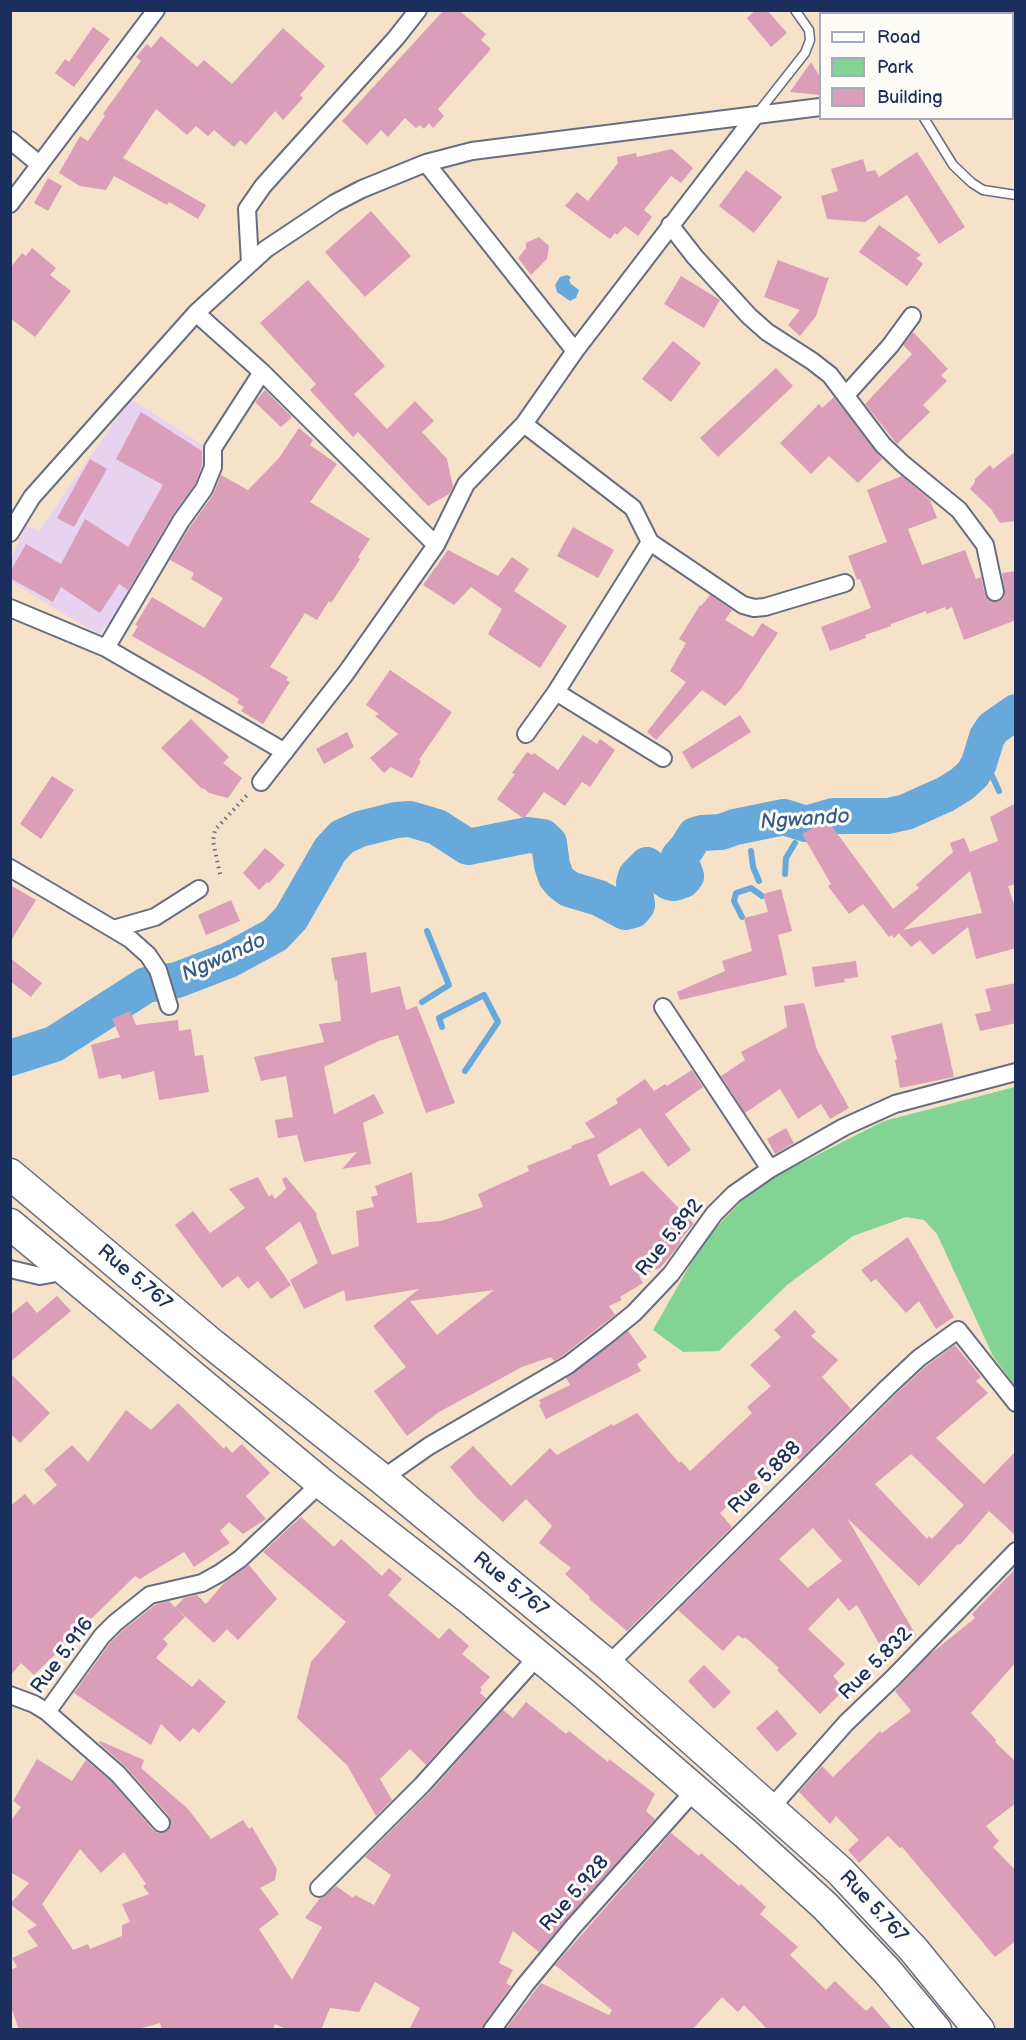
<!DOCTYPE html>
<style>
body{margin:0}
#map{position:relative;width:1026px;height:2040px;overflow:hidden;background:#f5e2c9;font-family:"Balsamiq Sans",sans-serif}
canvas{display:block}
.frame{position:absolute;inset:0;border:12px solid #1b2f5e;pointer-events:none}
.legend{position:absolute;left:819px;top:12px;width:195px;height:108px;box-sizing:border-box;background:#fdfcf7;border:2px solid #a3aaba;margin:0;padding:8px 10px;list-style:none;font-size:18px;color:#1b2f5e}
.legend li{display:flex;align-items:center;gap:12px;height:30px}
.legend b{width:30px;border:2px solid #a3aaba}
</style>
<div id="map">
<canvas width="1026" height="2040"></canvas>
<div class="frame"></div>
<ul class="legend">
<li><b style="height:8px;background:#fff"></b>Road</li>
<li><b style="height:16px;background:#82d394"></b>Park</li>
<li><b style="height:16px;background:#da9eb8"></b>Building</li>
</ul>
</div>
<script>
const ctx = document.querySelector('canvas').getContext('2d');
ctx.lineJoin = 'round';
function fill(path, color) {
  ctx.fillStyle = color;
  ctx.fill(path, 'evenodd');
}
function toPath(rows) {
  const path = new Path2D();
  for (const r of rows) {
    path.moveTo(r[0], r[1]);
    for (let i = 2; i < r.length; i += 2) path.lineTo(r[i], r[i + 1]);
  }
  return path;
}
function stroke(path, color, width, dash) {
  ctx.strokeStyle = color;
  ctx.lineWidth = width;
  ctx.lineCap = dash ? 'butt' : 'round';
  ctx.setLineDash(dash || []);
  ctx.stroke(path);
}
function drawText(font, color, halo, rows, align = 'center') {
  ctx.font = font + ' "Balsamiq Sans",sans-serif';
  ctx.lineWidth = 6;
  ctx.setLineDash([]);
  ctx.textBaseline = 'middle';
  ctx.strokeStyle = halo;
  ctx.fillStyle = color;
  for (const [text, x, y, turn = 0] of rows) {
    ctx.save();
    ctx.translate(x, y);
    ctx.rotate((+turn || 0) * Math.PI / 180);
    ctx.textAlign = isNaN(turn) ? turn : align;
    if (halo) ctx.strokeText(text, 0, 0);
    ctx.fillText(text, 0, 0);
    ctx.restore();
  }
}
fill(toPath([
 [130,399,206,447,208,475,133,599,98,634,11,582,10,562,26,525,39,531]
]), '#e7d2ef');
fill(toPath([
 [1015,1087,1015,1386,993,1356,937,1234,924,1220,906,1217,853,1236,787,1285,719,1351,683,1352,653,1330,704,1240,756,1186,884,1121]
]), '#82d394');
fill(toPath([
 [567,275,571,277,569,280,571,284,579,290,576,298,570,301,557,292,555,285,560,277]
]), '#67a9db');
stroke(toPath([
 [988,762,988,767,999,791],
 [751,851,753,867,759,881],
 [785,874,786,858,795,843],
 [742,917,734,901,736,893,751,888,762,896],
 [422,1002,449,985,427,931],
 [442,1027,439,1018,484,995,498,1022,465,1071]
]), '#67a9db', 6);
stroke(toPath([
 [10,1058,54,1044,146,985,177,980,229,960,275,935,291,918,330,850,342,837,360,829,396,820,410,819,437,827,468,847,528,835,543,837,549,843,552,865,556,877,561,883,569,889,599,898,625,912,633,910,637,905,634,883,636,876,647,865,669,882,674,883,683,880,686,876,679,857,687,848,695,835,702,833,721,832,735,827,784,817,806,824,833,816,888,816,906,812,946,794,962,784,973,774,979,763,987,737,993,728,1016,712]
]), '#67a9db', 36);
fill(toPath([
 [444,10,459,10,486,34,481,40,491,49,438,109,444,116,433,128,429,123,424,129,420,125,416,128,405,118,388,137,381,130,367,145,342,121],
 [756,10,767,10,787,33,771,47,747,18],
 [93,27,110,39,74,87,55,73,65,59,69,62],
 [283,28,325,66,300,95,303,98,283,120,275,111,246,145,240,140,234,147,214,130,208,136,196,126,187,135,156,109,123,158,206,205,198,219,169,202,167,205,114,176,106,190,80,186,59,173,80,136,88,141,105,116,103,114,141,61,136,57,147,44,151,48,161,36,197,67,204,60,232,84],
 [811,62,820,77,820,95,790,92],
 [672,149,693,168,681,183,671,176,644,210,652,217,638,236,625,226,617,235,615,233,610,239,565,206,577,192,588,201,618,163,617,157,636,153,637,157],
 [917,152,965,227,939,244,907,195,865,222,827,219,821,196,838,191,831,169,863,159,867,172,875,170,879,177],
 [746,170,782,197,754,233,719,206],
 [48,178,62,186,48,211,34,203],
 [371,211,411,256,365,297,325,252],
 [879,225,921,255,916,258,923,264,907,286,859,252],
 [539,237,549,246,547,259,531,275,518,258,526,248,526,243],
 [32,248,56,268,50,275,71,291,35,337,10,318,10,268,22,253,26,256],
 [778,260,826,278,829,277,816,316,800,336,788,325,800,310,764,297],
 [681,276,720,300,704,328,664,304],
 [308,280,385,366,354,394,387,429,415,401,434,421,422,432,447,459,453,487,449,494,428,506,358,432,353,437,310,390,316,384,260,323],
 [913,332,948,369,941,375,947,381,923,405,930,412,897,444,865,404,912,354,903,345],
 [673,341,701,363,671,402,642,379],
 [776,368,793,386,718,457,700,438],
 [265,390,292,417,281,427,255,402],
 [834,397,882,459,858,483,829,456,811,474,780,443,819,404,822,408],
 [141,412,202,451,202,465,195,484,172,516,128,590,119,584,100,613,61,587,53,602,10,578,10,572,26,544,61,564,85,519,128,547,163,485,116,459],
 [299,428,313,440,310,445,337,464,310,502,370,539,358,557,360,559,331,603,329,601,317,620,305,613,270,667,288,677,286,680,290,682,263,724,241,711,244,707,237,703,239,699,204,677,132,636,138,626,135,625,152,597,204,628,223,598,191,579,194,573,170,560,190,527,213,495,221,475,248,490,279,458],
 [1016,451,1016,521,1000,523,991,509,970,489,975,482,975,479,990,465,993,469],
 [90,459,107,469,74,527,57,518],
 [902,476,930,500,937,518,908,529,922,565,965,550,976,579,981,577,985,595,992,602,1002,600,1005,596,1002,573,1016,571,1016,620,964,640,952,607,946,610,945,607,927,614,926,611,891,624,891,626,865,635,866,638,830,651,821,627,871,608,860,579,857,580,848,556,887,542,867,490],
 [573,527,614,550,598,578,557,556],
 [448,550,498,576,512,557,529,569,514,591,567,626,540,668,488,634,502,609,471,587,454,605,423,585],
 [710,595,732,610,725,620,753,637,762,623,778,633,740,690,725,706,702,690,656,740,647,732,686,682,670,671,686,643,679,639,700,605,701,606],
 [390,670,452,712,419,760,421,761,412,778,391,767,384,773,370,758,398,734,375,716,379,714,366,705],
 [740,715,751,732,692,769,682,752],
 [191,719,229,757,223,763,242,778,228,798,209,793,203,788,202,789,161,748],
 [347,732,354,747,324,764,316,749],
 [583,735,597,744,600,739,615,750,590,787,582,782,565,806,544,792,524,819,497,799,515,774,512,773,527,752,532,755,534,753,558,770],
 [52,776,74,790,41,839,20,824],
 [1016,803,1016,884,1008,886,1016,910,1016,948,976,959,968,927,933,955,920,940,911,947,899,933,894,938,892,935,889,937,863,904,849,914,828,886,831,884,802,834,827,820,893,909,919,888,916,885,953,852,950,843,964,838,970,852,998,841,990,817],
 [970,871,982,913,903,930],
 [265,848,285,865,269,883,267,882,259,890,243,873],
 [10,885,36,900,10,942],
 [781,889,792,931,778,935,787,975,680,1000,677,992,725,971,722,961,752,951,744,918,768,912,763,894],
 [231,900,240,921,206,935,198,915],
 [366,952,371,993,400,986,406,1010,417,1006,455,1103,426,1113,398,1035,379,1041,324,1067,334,1114,374,1094,384,1113,363,1123,371,1164,342,1169,357,1152,304,1162,297,1135,278,1138,275,1120,293,1117,286,1076,261,1081,254,1057,324,1042,319,1024,341,1021,337,980,335,981,331,958],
 [10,958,42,983,31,997,10,981],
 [856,961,858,977,844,979,845,982,815,987,812,967],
 [1016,983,1016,1023,980,1031,975,1014,991,1011,985,989],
 [804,1003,817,1050,849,1108,830,1119,821,1104,798,1119,780,1089,745,1113,721,1076,745,1060,741,1052,787,1027,784,1006],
 [130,1011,136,1025,178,1020,179,1031,191,1029,195,1056,203,1055,209,1092,159,1100,154,1071,122,1079,120,1074,99,1079,91,1045,120,1037,112,1019],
 [942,1023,954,1077,900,1088,895,1060,897,1059,891,1036],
 [692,1070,703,1087,665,1114,691,1150,668,1167,640,1128,597,1155,610,1186,643,1171,694,1224,680,1240,681,1242,672,1254,660,1268,639,1276,643,1283,620,1297,622,1300,609,1306,615,1315,562,1356,554,1361,551,1357,522,1367,439,1412,407,1436,374,1391,406,1367,373,1326,419,1289,346,1301,344,1290,304,1309,290,1280,318,1263,300,1221,265,1248,291,1285,271,1299,258,1281,248,1289,238,1276,222,1288,175,1225,193,1211,210,1233,245,1208,229,1189,258,1177,269,1197,272,1194,275,1199,286,1189,282,1179,286,1177,317,1214,316,1216,332,1255,359,1246,356,1211,374,1207,371,1197,378,1195,375,1186,412,1172,417,1223,441,1221,483,1207,478,1194,529,1171,527,1166,572,1148,571,1146,595,1137,585,1123,618,1103,616,1099,645,1079,654,1091,665,1084,667,1086],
 [494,1290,437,1335,410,1301],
 [786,1128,794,1143,775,1154,767,1139],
 [908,1237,954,1317,936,1329,919,1301,906,1313,876,1279,871,1282,861,1270],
 [57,1296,71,1311,10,1362,10,1315,27,1301,37,1313],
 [795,1310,816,1332,811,1336,838,1360,822,1377,851,1409,800,1460,789,1449,720,1513,732,1527,627,1631,589,1599,590,1597,565,1574,571,1568,539,1543,552,1526,526,1499,503,1522,477,1498,450,1467,473,1446,511,1486,550,1448,557,1455,612,1424,613,1426,637,1413,679,1463,681,1461,690,1471,752,1413,747,1407,771,1386,750,1365,781,1337,774,1330],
 [628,1331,647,1357,637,1364,641,1371,546,1419,539,1405,541,1404,539,1400,570,1385,566,1378],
 [955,1345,981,1377,976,1381,988,1393,936,1438,984,1484,1016,1451,1016,1536,989,1511,960,1545,958,1544,919,1586,847,1518,916,1635,885,1654,857,1605,849,1611,838,1598,808,1629,845,1664,833,1676,845,1689,820,1714,777,1670,779,1668,745,1637,743,1639,738,1635,723,1651,678,1610,895,1395,926,1366],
 [911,1454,964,1505,932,1539,929,1536,927,1539,875,1484],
 [813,1528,842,1561,808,1588,779,1559],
 [10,1373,50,1413,20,1443,10,1433],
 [178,1403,224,1449,226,1446,232,1453,242,1444,270,1473,246,1496,266,1519,243,1534,229,1522,220,1531,230,1543,194,1567,184,1552,140,1579,135,1576,34,1675,21,1663,10,1676,10,1506,25,1494,34,1505,57,1485,44,1470,72,1445,88,1462,126,1410,151,1430],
 [301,1517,334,1547,341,1539,382,1576,389,1568,402,1579,388,1595,439,1639,449,1628,469,1646,462,1654,490,1677,480,1688,482,1689,480,1693,486,1698,426,1765,410,1749,380,1779,392,1800,376,1816,347,1765,297,1718,311,1662,346,1622,263,1552],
 [249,1565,277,1599,238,1640,227,1629,214,1643,175,1607,184,1598,197,1595,206,1604,224,1583],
 [1016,1568,1016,1662,971,1713,996,1740,995,1742,1016,1762,1016,1803,986,1826,999,1841,993,1847,1016,1871,1016,1941,995,1957,902,1847,900,1848,888,1836,859,1863,848,1850,859,1840,836,1816,830,1824,799,1792,822,1766,833,1777,880,1731,882,1733,911,1711,895,1691,928,1656,975,1618,972,1614],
 [169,1601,185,1617,163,1639,168,1644,156,1658,192,1687,199,1679,226,1702,199,1733,193,1728,180,1742,161,1724,151,1745,74,1693,110,1643,122,1631,155,1605],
 [704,1665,731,1692,714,1709,688,1681],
 [526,1702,566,1734,569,1731,608,1762,609,1759,655,1794,646,1811,655,1819,539,1952,513,1931,499,1963,513,1970,506,1983,511,1986,484,2024,482,2030,409,2030,420,2008,375,1982,359,2012,330,2008,321,2030,288,2030,275,2024,273,2030,162,2030,160,2023,134,2030,19,2030,10,2004,10,1970,17,1967,12,1958,38,1946,27,1931,37,1925,10,1904,29,1883,10,1872,10,1822,21,1807,13,1801,37,1759,72,1781,86,1760,111,1781,153,1830,158,1833,167,1831,171,1826,169,1816,126,1767,99,1743,100,1741,144,1760,141,1768,188,1809,211,1839,243,1820,249,1829,252,1827,277,1869,275,1880,260,1888,279,1914,259,1929,292,1980,322,1927,305,1918,320,1898,326,1895,336,1886,353,1898,355,1895,374,1905,391,1875,365,1857,430,1792,503,1710,513,1718],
 [80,1849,101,1873,124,1852,146,1884,143,1886,149,1894,122,1904,130,1922,122,1925,122,1936,90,1949,88,1944,73,1950,42,1904],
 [777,1710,797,1734,777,1752,756,1728],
 [671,1833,699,1856,701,1853,739,1886,741,1884,766,1907,760,1914,798,1947,790,1955,826,1990,835,1981,866,2011,872,2006,893,2030,768,2030,744,2005,738,2012,722,1997,692,2030,505,2030,541,1983,609,2015,612,2010,555,1965]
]), '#da9eb8');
const lane = toPath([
 [757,114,805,53,810,40,809,30,795,10],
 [924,118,953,165,972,183,983,190,1016,195]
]);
const street = toPath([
 [1012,80,1016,79],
 [10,140,39,164],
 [426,163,575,351],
 [10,204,156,10],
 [670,225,695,257,749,316,767,332,812,361,830,375,883,445,903,464,959,510,985,545,995,592],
 [250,263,247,209,263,186,396,38,418,10],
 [196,313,262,372,436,545],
 [262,372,213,448,213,467,204,489,181,521,106,648,285,752],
 [846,395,890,346,912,316],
 [524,424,633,508,650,542,743,605,754,608,765,607,845,583],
 [10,533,32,497,196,313,266,249,335,203,362,189,426,163,472,151,820,107],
 [10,608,106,648],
 [556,692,663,758],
 [526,734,556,692,650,542],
 [261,782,346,673,436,545,466,484,524,424,575,351,755,116],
 [10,868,130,939,148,955,158,970,169,1006],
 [113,929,155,917,199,889],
 [663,1007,770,1169],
 [10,1269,40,1276,51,1274,62,1268],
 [382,1479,429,1446,568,1365,607,1335,634,1313,671,1274,714,1214,734,1194,770,1169,844,1127,895,1104,1016,1072],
 [608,1665,888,1387,919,1358,958,1330,1016,1403],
 [10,1695,34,1704,47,1712,102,1636,115,1623,150,1595,202,1583,220,1573,240,1559,321,1483],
 [47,1712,118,1774,161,1823],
 [770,1809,846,1723,893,1678,1016,1551],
 [319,1888,422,1785,538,1656],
 [492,2030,525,1985,573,1927,695,1790]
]);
const highway = toPath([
 [10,1174,212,1344,382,1479,608,1665,840,1871,914,1950,979,2030],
 [10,1224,321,1483,472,1601,582,1692,746,1834,825,1906,887,1971,936,2030]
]);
stroke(lane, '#676e83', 11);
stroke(street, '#676e83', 20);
stroke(highway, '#676e83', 33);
stroke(toPath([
 [220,874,213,841,215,830,249,793]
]), '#676e83', 4, [1.5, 4.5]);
stroke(lane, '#fff', 8);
stroke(street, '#fff', 16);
stroke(highway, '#fff', 30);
drawText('20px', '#1b2f5e', '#fdfcf7', [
 ["Rue 5.892",670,1238,-51],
 ["Rue 5.767",134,1278,40],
 ["Rue 5.888",765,1478,-45],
 ["Rue 5.767",510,1585,39],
 ["Rue 5.916",63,1656,-53],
 ["Rue 5.832",876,1664,-45],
 ["Rue 5.928",575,1894,-49],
 ["Rue 5.767",873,1907,47]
]);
drawText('italic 21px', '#365a8a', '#fdfcf7', [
 ["Ngwando",805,820,-4],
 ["Ngwando",224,958,-24]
]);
</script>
